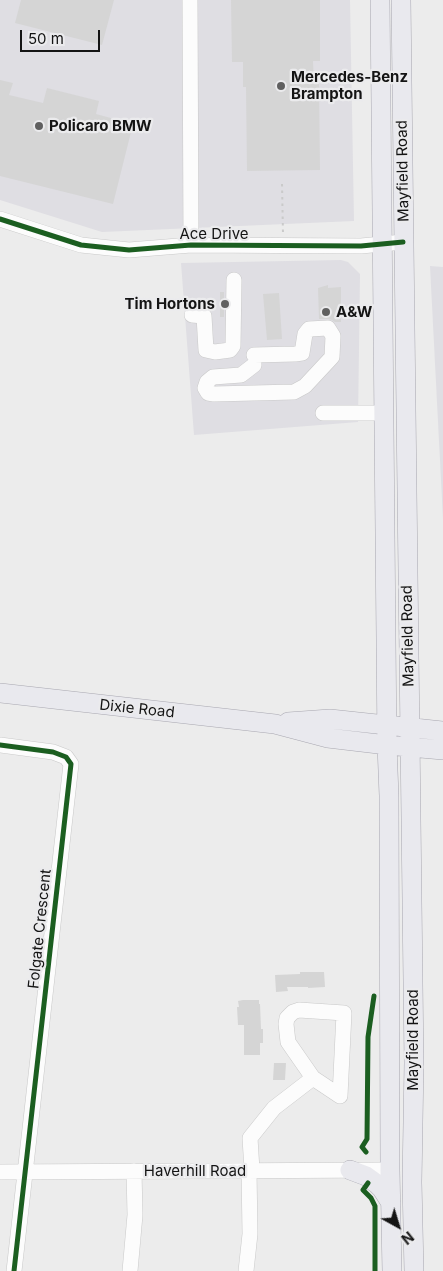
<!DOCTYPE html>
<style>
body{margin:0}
#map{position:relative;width:443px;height:1271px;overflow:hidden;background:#ececec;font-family:Inter,sans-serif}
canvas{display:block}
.north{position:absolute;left:373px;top:1201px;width:50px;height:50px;-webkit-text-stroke:4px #ebebed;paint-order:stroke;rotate:141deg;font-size:14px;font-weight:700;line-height:20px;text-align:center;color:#141414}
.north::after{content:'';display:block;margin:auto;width:18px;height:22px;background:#141414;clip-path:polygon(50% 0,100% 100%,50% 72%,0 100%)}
.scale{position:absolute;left:20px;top:30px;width:80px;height:22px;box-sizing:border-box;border:2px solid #141414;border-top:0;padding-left:6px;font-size:15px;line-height:18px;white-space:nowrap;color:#141414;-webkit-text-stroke:4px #ebebed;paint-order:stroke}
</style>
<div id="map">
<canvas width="443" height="1271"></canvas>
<div class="north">N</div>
<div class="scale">50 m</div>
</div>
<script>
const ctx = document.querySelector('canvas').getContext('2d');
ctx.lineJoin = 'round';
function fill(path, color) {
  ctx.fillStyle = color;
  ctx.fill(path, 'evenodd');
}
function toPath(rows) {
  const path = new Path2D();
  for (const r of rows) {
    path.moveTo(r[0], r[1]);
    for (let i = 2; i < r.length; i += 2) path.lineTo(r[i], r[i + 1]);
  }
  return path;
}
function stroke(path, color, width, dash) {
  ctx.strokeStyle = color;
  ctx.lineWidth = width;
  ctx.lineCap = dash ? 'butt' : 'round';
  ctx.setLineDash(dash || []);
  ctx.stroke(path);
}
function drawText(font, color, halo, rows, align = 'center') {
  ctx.font = font + ' Inter,sans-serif';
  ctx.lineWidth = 4.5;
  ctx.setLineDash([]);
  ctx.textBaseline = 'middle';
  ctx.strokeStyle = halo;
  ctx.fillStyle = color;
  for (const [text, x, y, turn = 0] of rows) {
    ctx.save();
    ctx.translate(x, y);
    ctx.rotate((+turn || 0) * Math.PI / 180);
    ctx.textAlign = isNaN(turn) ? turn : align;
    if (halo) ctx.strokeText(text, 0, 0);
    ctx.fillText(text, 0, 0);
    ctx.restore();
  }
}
fill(toPath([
 [0,0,350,0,354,221,102,232,0,200],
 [341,260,348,262,360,274,358,422,194,435,181,263],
 [430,266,443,267,443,519]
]), '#dfdee3');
fill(toPath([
 [21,0,114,0,102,45,15,23],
 [231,0,320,0,320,61,313,61,314,84,319,84,320,170,247,171,246,87,243,87,243,62,232,62],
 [0,80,13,83,9,95,43,103,47,88,99,101,96,114,133,124,113,204,0,176],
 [328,285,328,288,341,287,341,322,335,322,332,320,328,319,319,319,318,288],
 [220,292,224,292,224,317,220,317],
 [279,293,282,339,267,340,263,294],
 [300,972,324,972,325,987,308,988,308,987,287,987,288,991,276,992,275,975,300,974],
 [243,1000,259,1000,259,1004,260,1004,261,1029,263,1029,263,1043,260,1043,260,1055,244,1055,244,1025,238,1025,237,1007,239,1007,238,1001],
 [274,1063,286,1063,285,1080,273,1080]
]), '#d5d5d5');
const minor = toPath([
 [190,0,191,245],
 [0,219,81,245,129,250,191,245,361,246,403,242],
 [192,315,204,316,206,350,215,352,230,350,233,346,234,280],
 [254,355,295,354,302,353,305,334,309,329,328,328,333,336,332,357,305,386,294,392,214,394,208,393,205,388,207,382,213,377,241,375,254,365],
 [323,413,384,413],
 [0,745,53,752,66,757,71,764,14,1271],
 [299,1010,344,1013,340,1096,313,1078,288,1042,286,1024,287,1018,293,1012,299,1010],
 [252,1170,250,1138,274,1108,313,1078],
 [0,1172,390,1170],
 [130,1271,135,1215,134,1171],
 [246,1271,250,1234,249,1170]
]);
const major = toPath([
 [380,0,387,745,389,796,390,1170,392,1271],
 [401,0,414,1063,412,1182,414,1271],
 [0,693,275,724,328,738,387,745,443,750],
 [288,722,330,719,443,731],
 [350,1170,366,1176,377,1184,382,1189,391,1203]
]);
stroke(minor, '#c9c9c9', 16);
stroke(major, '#a8a7b0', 20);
stroke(toPath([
 [282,184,283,234]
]), '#cacaca', 2, [2.5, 4]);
stroke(minor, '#fcfcfc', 15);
stroke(major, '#e9e9ee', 19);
stroke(toPath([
 [0,219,81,245,129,250,191,245,361,246,403,242],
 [0,745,53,752,66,757,71,764,14,1271],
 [366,1152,362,1147,367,1139,368,1037,374,996],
 [368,1183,363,1190,371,1198,375,1206,375,1271]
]), '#1b5e20', 5);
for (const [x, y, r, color] of [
 [281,86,5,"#606060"],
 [39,126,5,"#606060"],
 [225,304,5,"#606060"],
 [326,312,5,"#606060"]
]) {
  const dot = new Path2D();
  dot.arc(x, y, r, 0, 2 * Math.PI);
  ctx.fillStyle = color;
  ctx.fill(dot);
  stroke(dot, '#ebebed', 2);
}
drawText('bold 15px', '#141414', '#ebebed', [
 ["Mercedes-Benz",291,77],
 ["Brampton",291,94],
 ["Policaro BMW",49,126],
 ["Tim Hortons",215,304,"right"],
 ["A&W",336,312]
], 'left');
drawText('15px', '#141414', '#ebebed', [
 ["Mayfield Road",403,171,-91],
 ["Ace Drive",214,234],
 ["Mayfield Road",408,636,-91],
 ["Dixie Road",137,709,6],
 ["Folgate Crescent",40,929,-84],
 ["Mayfield Road",413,1040,-90],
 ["Haverhill Road",195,1171]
]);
</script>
